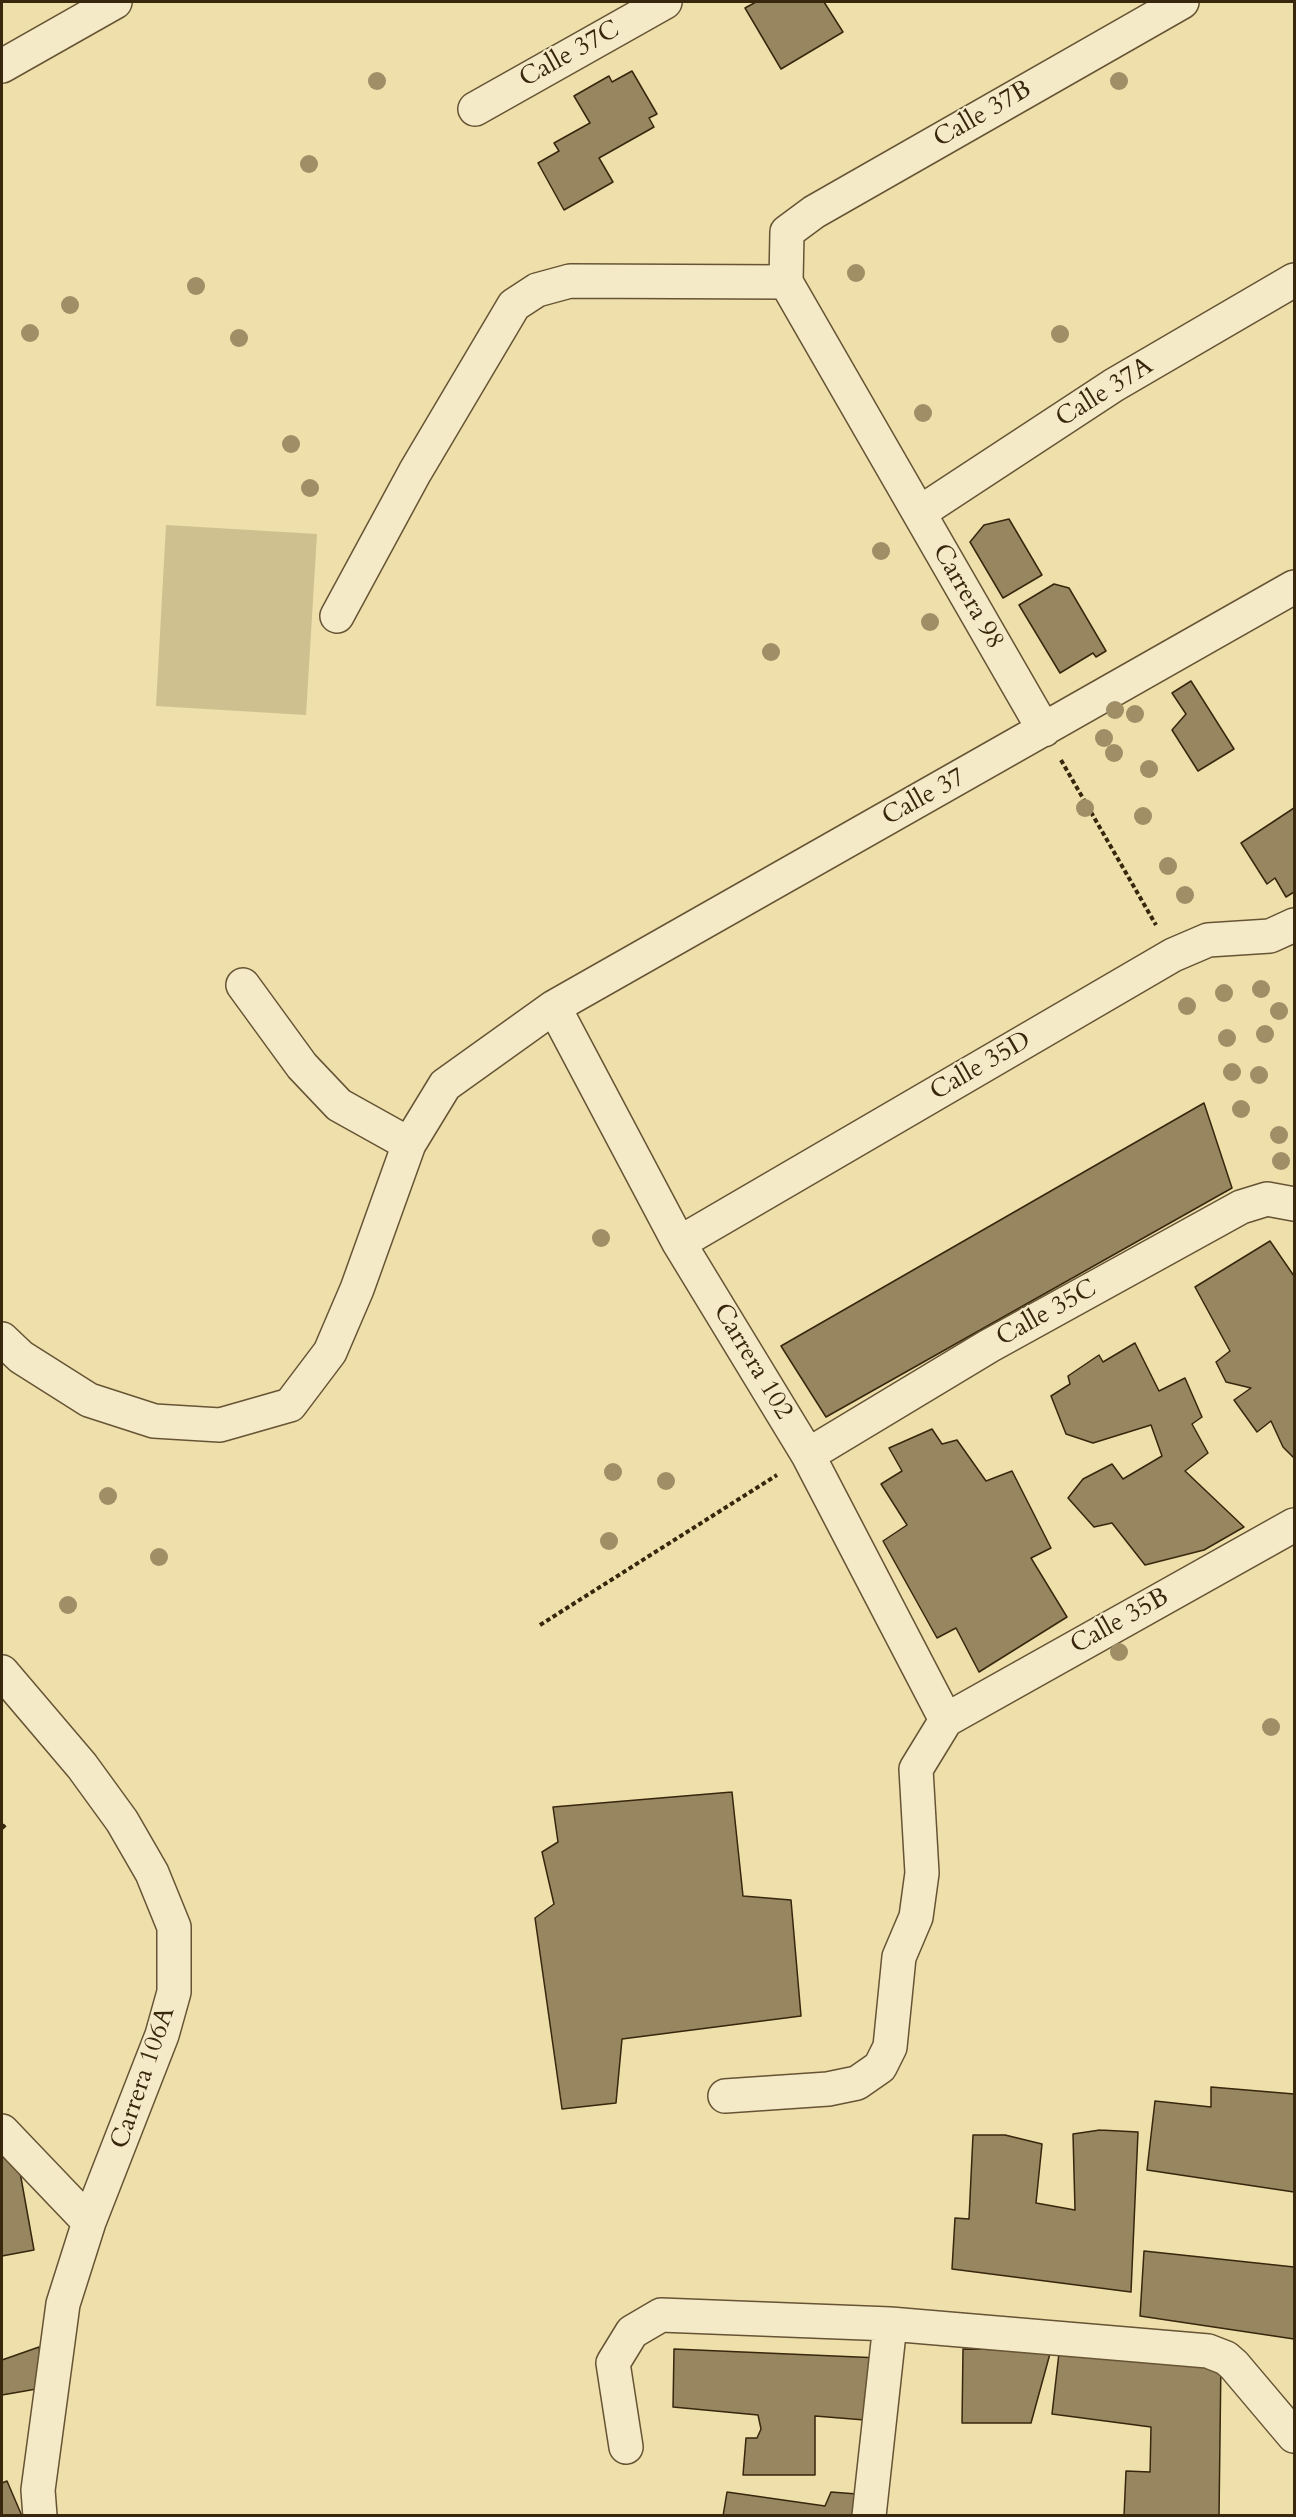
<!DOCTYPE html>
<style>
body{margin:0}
#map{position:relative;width:1296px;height:2517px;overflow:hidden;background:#eedfab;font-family:Cardo,serif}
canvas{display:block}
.frame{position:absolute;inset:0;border:3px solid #38260d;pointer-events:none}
</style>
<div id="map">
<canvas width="1296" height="2517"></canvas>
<div class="frame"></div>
</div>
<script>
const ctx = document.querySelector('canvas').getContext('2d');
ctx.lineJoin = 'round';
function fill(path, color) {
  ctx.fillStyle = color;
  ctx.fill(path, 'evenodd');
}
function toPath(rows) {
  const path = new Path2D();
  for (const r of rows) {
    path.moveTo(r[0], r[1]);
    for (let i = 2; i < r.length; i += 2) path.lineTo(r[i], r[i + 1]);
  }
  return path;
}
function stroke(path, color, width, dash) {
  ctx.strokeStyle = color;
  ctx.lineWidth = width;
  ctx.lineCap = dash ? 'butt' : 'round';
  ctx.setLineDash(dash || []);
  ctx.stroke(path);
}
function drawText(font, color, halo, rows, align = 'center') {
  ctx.font = font + ' Cardo,serif';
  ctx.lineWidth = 4.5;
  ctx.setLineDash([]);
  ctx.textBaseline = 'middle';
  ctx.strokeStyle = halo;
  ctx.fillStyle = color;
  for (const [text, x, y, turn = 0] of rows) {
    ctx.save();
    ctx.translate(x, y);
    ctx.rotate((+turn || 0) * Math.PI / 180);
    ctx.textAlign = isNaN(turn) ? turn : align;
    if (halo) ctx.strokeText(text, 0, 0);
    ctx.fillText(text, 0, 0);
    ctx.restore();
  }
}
fill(toPath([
 [166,525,317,534,306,715,156,706]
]), '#cfc090');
const building = toPath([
 [756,2,824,2,843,32,781,69,745,8,756,2],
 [632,71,657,114,649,118,654,127,599,158,613,182,564,210,538,163,559,151,554,143,590,123,574,96,609,76,612,82,632,71],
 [1009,519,1042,575,1003,598,970,542,984,525,1009,519],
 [1054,584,1069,588,1106,651,1096,657,1093,653,1060,673,1019,605,1054,584],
 [1191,681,1234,749,1198,771,1172,730,1186,714,1172,693,1191,681],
 [1294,808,1294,892,1286,897,1275,878,1267,884,1241,843,1294,808],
 [1204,1103,1232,1188,826,1417,781,1346,1204,1103],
 [1270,1241,1294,1276,1294,1458,1283,1447,1271,1421,1257,1432,1234,1400,1251,1388,1226,1382,1216,1362,1230,1351,1195,1287,1270,1241],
 [1135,1343,1159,1391,1185,1378,1202,1417,1192,1424,1208,1453,1185,1471,1244,1527,1204,1550,1145,1565,1112,1523,1094,1527,1068,1498,1083,1479,1112,1464,1123,1479,1162,1456,1151,1425,1093,1443,1066,1434,1051,1396,1070,1384,1068,1376,1099,1355,1103,1362,1135,1343],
 [932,1429,942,1444,957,1440,986,1481,1012,1471,1051,1548,1031,1558,1067,1617,979,1672,956,1628,937,1638,883,1541,907,1525,881,1484,902,1471,889,1448,932,1429],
 [732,1792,743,1896,791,1900,801,2016,622,2039,616,2103,562,2109,535,1918,554,1904,542,1852,558,1842,553,1807,732,1792],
 [1211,2087,1294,2094,1294,2192,1147,2170,1155,2101,1211,2107,1211,2087],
 [1100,2130,1138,2132,1131,2292,952,2269,955,2218,969,2219,973,2135,1005,2135,1042,2144,1036,2203,1075,2210,1073,2134,1100,2130],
 [16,2150,34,2250,2,2256,2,2155,16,2150],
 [1144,2251,1294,2267,1294,2339,1140,2316,1144,2251],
 [39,2347,48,2387,2,2395,2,2360,39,2347],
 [674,2349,880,2358,877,2421,815,2416,815,2475,743,2475,746,2438,757,2438,761,2429,758,2415,673,2407,674,2349],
 [963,2349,1051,2350,1031,2423,962,2423,963,2349],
 [1059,2353,1221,2358,1219,2516,1124,2516,1126,2471,1150,2472,1151,2427,1052,2414,1059,2353],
 [7,2481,22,2516,2,2516,2,2483,7,2481],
 [727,2492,825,2506,831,2492,870,2495,867,2516,723,2516,727,2492]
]);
fill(building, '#97865f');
stroke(building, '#38260d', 1.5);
const street = toPath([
 [2,66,115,2],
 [475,109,665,2],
 [919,513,1114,385,1294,280],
 [337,616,415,472,514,305,537,290,570,281,786,282],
 [1044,730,786,282,787,232,814,212,1182,2],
 [243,985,302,1066,339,1105,409,1144],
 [554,1007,679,1243,808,1455,946,1720],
 [679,1243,1173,955,1208,940,1270,936,1294,925],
 [2,1339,21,1357,89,1400,154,1421,220,1425,290,1405,330,1352,357,1289,409,1144,445,1085,554,1007,1294,587],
 [808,1455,989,1346,1241,1207,1267,1199,1294,1204],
 [2,1672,82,1766,122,1821,152,1873,174,1927,174,1992,162,2035,89,2222,63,2304,38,2490,40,2516],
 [725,2096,828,2089,857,2083,880,2067,890,2047,899,1957,916,1917,922,1873,916,1769,946,1720,1294,1525],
 [2,2131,89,2222],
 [626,2447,613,2363,632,2332,661,2315,890,2324,1208,2351,1226,2358,1234,2365,1294,2436],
 [869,2516,890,2324]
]);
stroke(street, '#665434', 36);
stroke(toPath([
 [1061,760,1156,925],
 [540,1625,777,1475],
 [2,1828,7,1823]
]), '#38260d', 4, [4.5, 3]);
stroke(street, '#f4eac8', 33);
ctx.fillStyle = '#9f8e66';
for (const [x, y] of [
 [377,81],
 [1119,81],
 [309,164],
 [856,273],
 [196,286],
 [70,305],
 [30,333],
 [1060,334],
 [239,338],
 [923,413],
 [291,444],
 [310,488],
 [881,551],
 [930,622],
 [771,652],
 [1115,710],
 [1135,714],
 [1104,738],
 [1114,753],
 [1149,769],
 [1085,808],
 [1143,816],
 [1168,866],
 [1185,895],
 [1261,989],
 [1224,993],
 [1187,1006],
 [1279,1011],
 [1265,1034],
 [1227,1038],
 [1232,1072],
 [1259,1075],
 [1241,1109],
 [1279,1135],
 [1281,1161],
 [601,1238],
 [613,1472],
 [666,1481],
 [108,1496],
 [609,1541],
 [159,1557],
 [68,1605],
 [1119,1652],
 [1271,1727]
]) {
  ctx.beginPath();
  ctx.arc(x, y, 9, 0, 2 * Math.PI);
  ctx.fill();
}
drawText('26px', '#38260d', '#f4eac8', [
 ["Calle 37C",570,55,-29],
 ["Calle 37B",983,115,-30],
 ["Calle 37A",1105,393,-32],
 ["Carrera 98",967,597,60],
 ["Calle 37",924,798,-29],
 ["Calle 35D",981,1067,-30],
 ["Calle 35C",1047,1314,-29],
 ["Carrera 102",752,1362,59],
 ["Calle 35B",1120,1622,-29],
 ["Carrera 106A",144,2078,-71]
]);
</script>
